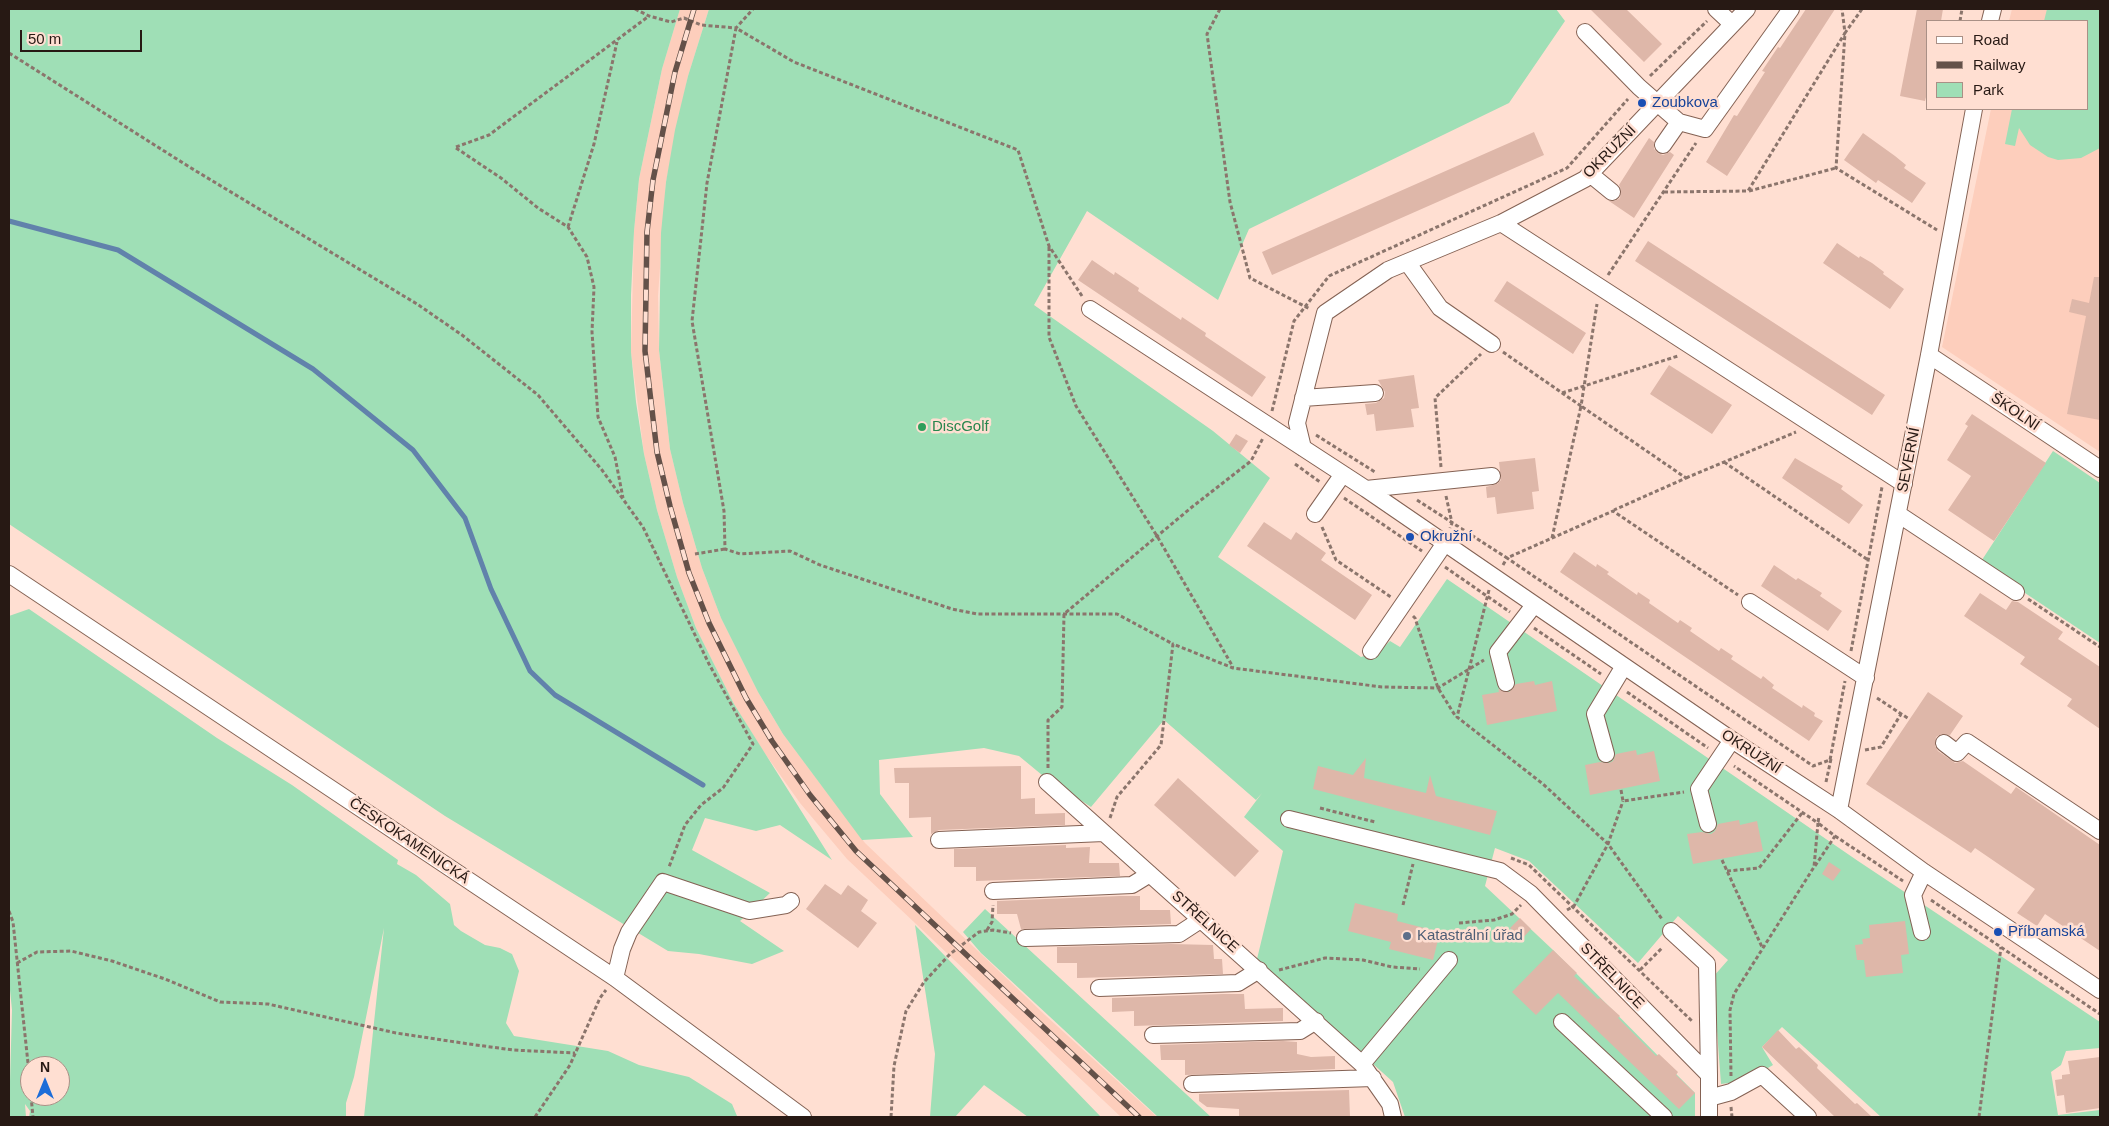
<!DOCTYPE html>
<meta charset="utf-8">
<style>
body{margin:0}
#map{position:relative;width:2109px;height:1126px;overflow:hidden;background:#ffdfd2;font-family:Helvetica,sans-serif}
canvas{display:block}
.frame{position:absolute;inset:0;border:10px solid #271914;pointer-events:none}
.legend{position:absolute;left:1926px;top:20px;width:162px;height:90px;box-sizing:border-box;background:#ffdfd2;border:1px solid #a99086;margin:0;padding:6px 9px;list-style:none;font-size:15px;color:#271914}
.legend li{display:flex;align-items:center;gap:10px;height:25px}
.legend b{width:25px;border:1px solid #a99086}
.north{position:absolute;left:20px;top:1056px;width:50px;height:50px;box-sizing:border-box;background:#ffdfd2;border:1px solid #a99086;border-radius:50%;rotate:0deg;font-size:14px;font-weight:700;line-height:20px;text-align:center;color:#271914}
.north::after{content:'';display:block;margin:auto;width:18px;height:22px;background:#1d6dd8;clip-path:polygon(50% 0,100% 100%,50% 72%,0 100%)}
.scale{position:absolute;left:20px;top:30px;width:122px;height:22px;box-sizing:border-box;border:2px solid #271914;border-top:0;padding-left:6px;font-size:15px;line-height:18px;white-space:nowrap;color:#271914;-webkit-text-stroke:4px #ffdfd2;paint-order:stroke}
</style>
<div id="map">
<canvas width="2109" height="1126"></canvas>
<div class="frame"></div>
<ul class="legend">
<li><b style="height:6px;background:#fff"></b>Road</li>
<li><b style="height:6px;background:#645149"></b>Railway</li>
<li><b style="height:14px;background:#9fdfb6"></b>Park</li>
</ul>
<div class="north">N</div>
<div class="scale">50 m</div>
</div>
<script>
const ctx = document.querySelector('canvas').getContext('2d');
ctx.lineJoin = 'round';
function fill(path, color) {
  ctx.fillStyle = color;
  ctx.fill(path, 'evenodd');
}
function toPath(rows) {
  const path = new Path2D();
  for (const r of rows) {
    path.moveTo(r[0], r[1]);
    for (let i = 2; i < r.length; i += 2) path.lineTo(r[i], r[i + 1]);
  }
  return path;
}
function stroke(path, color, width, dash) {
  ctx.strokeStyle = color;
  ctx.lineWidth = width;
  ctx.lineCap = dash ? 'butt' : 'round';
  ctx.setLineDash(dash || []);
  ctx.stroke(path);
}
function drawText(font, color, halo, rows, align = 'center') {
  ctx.font = font + ' Helvetica,sans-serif';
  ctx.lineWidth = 5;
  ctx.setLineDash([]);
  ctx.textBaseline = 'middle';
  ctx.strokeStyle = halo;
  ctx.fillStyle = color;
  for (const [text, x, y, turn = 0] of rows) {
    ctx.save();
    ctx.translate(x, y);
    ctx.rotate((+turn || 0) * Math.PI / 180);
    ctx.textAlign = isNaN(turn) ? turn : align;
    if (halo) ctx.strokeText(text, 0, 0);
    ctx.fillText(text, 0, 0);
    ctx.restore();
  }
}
fill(toPath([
 [680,9,709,9,688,76,666,182,658,296,659,350,670,449,683,503,702,568,721,618,758,692,783,734,865,843,1045,1015,1157,1117,1121,1117,847,859,800,803,761,748,734,704,696,628,677,577,657,510,644,454,631,352,634,231,639,179,662,69],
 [2012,9,2100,9,2100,452,1942,347,1991,109,2088,109,2088,21,2009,21]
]), '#fdcebc');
fill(toPath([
 [9,9,680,9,662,69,639,179,634,231,631,295,631,352,636,402,644,454,657,510,677,577,696,628,734,704,832,860,780,825,756,831,705,818,692,850,770,893,740,921,784,951,752,964,699,954,668,951,445,816,9,524],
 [709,9,1556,9,1565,21,1509,103,1249,229,1218,300,1087,211,1034,305,1213,431,1270,478,1218,557,1361,657,1378,652,1390,641,1400,647,1447,579,1858,861,2100,1022,2100,1048,2066,1051,2061,1065,2051,1072,2058,1115,2100,1110,2100,1117,1881,1117,1782,1027,1762,1047,1773,1065,1746,1081,1721,1084,1713,977,1728,960,1678,916,1638,963,1529,861,1495,848,1485,886,1553,950,1695,1093,1695,1117,1405,1117,1393,1082,1257,959,1283,851,1244,817,1262,793,1256,800,1164,720,1091,807,1042,775,1019,756,984,748,879,760,880,794,913,837,862,840,783,734,758,692,721,618,702,568,683,503,670,449,659,350,661,233,666,182,675,130,688,76],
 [2047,9,2100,9,2100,148,2081,158,2058,160,2048,157,2030,145,2019,128,2015,146,2005,144,2012,109,2088,109,2088,21,2044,21],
 [2053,451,2100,483,2100,643,1980,563],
 [29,609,217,738,292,785,398,860,397,864,416,875,450,904,454,925,461,931,485,945,500,948,512,954,519,971,506,1023,514,1036,608,1051,639,1065,689,1077,732,1104,737,1116,741,1117,364,1117,384,928,354,1077,346,1103,346,1117,29,1117,30,1111,25,1104,26,1117,9,1117,12,1010,9,980,9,616],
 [30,1066,60,1066,60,1096,30,1096],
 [985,909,1211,1117,1158,1117,981,953,963,932],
 [915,925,1101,1117,1028,1117,984,1085,955,1117,930,1117,935,1054]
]), '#9fdfb6');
stroke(toPath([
 [9,221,118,250,313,369,413,450,465,518,491,589,530,671,555,695,703,785]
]), '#6182ab', 5);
fill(toPath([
 [1590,9,1626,9,1662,44,1644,62],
 [1806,9,1835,9,1727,176,1706,162,1734,115,1737,116,1765,72,1762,71,1778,47,1780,48],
 [1917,9,1943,9,1941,21,1928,21,1928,89,1925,101,1900,96],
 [1534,132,1544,155,1272,275,1262,252],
 [1863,133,1895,156,1906,165,1904,168,1926,183,1912,203,1878,180,1876,183,1844,160],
 [1649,138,1654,142,1654,149,1658,153,1663,155,1670,152,1674,155,1634,218,1609,201,1615,201,1620,198,1621,189,1619,185],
 [1648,241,1885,395,1872,415,1635,261],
 [1837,243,1859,258,1860,256,1872,263,1884,272,1883,274,1904,289,1890,309,1823,263],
 [1092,260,1114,275,1115,272,1139,288,1138,291,1181,320,1182,317,1206,333,1205,336,1266,377,1252,397,1078,280],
 [2094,277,2100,277,2100,420,2067,414,2086,316,2069,312,2072,299,2089,303],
 [1507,281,1586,333,1573,354,1494,301],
 [1669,365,1732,405,1712,434,1650,394],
 [1414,375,1419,408,1411,409,1414,427,1376,431,1374,414,1367,415,1365,404,1376,403,1384,398,1385,392,1378,380],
 [1972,414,2046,463,1994,541,1948,510,1971,476,1947,460,1968,426,1965,424],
 [1236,434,1248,441,1240,453,1229,445],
 [1535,458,1539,491,1532,492,1534,509,1497,514,1495,497,1487,498,1486,487,1497,484,1501,480,1499,462],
 [1795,458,1843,486,1841,489,1863,505,1849,524,1782,478],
 [1264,522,1291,540,1296,532,1326,553,1321,560,1372,595,1355,620,1247,546],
 [1574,552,1596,567,1597,564,1609,572,1607,574,1637,595,1638,592,1650,600,1649,603,1678,623,1680,620,1692,628,1690,631,1719,651,1721,648,1733,656,1731,659,1761,679,1763,676,1774,685,1772,688,1802,708,1803,705,1815,713,1814,716,1823,721,1809,741,1560,572],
 [1774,565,1796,580,1798,578,1822,593,1820,596,1842,611,1828,631,1761,586],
 [1980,593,2006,610,2012,601,2018,602,2063,632,2058,639,2100,667,2100,729,2067,706,2072,699,2020,664,2025,657,1964,616],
 [1534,681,1535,685,1552,681,1557,711,1487,725,1482,695,1499,692,1498,689,1509,692,1516,684],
 [1928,692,1963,716,1950,735,1941,734,1936,737,1935,746,1938,751,1955,763,1963,761,2011,794,2016,787,2100,845,2100,951,2045,914,2037,926,2017,913,2035,889,1975,848,1971,853,1866,784],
 [1636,750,1637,755,1654,751,1660,781,1590,795,1585,765,1600,762,1609,763,1613,761,1616,754],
 [1366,758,1364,778,1426,793,1430,775,1436,796,1497,811,1490,835,1313,789,1318,766,1353,775],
 [1021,766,1021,799,1035,798,1035,814,1065,813,1065,825,939,830,931,834,931,817,909,818,909,783,895,783,894,768],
 [1178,778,1259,851,1235,877,1154,805],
 [1739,820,1740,825,1757,821,1763,851,1693,864,1687,834,1702,832,1711,834,1715,831,1718,824],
 [1066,845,1066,848,1090,847,1089,863,1119,863,1120,876,976,881,976,867,954,867,954,849],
 [1829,862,1841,870,1833,881,1822,874],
 [825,884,841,895,848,885,868,900,861,911,877,923,858,948,806,909],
 [1120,896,1140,896,1140,910,1170,910,1171,924,1021,929,1017,914,997,914,997,901],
 [1355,903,1398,914,1397,921,1440,932,1433,960,1389,949,1391,942,1348,931],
 [1520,918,1531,929,1522,939,1510,928],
 [1905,921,1909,954,1901,955,1903,973,1866,977,1864,960,1857,960,1855,945,1863,944,1862,939,1870,938,1869,925],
 [1171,944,1213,945,1214,959,1222,959,1223,974,1077,978,1077,963,1057,963,1057,947],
 [1553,950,1577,973,1574,976,1598,999,1600,998,1620,1016,1618,1018,1656,1056,1659,1054,1678,1072,1676,1075,1695,1093,1679,1109,1558,993,1536,1015,1512,992],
 [1223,994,1244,994,1245,1009,1283,1008,1283,1021,1134,1026,1134,1011,1112,1012,1112,998],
 [1778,1030,1796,1049,1799,1047,1818,1065,1817,1068,1855,1104,1857,1103,1872,1117,1835,1117,1762,1047],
 [1283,1041,1297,1042,1297,1054,1311,1057,1335,1056,1335,1069,1185,1075,1185,1060,1161,1060,1160,1045],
 [2100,1057,2100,1108,2066,1113,2064,1095,2057,1096,2055,1080,2062,1079,2062,1075,2070,1074,2068,1061],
 [1349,1090,1350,1117,1239,1117,1239,1109,1207,1107,1199,1101,1199,1094]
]), '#deb7a9');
const minor = toPath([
 [1716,9,1732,24],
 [1990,21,1993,9],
 [1585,32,1639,87,1679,122,1705,129,1791,9],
 [1663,145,1679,122],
 [1590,174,1612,192],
 [1501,223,1904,484],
 [1407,262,1440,308,1492,344],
 [1090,309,1366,489,1732,740,1839,810,1924,872,2100,990],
 [1929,355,2100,469],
 [1303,398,1375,393],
 [1303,448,1297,423,1325,313,1388,270,1501,223,1585,179,1747,9],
 [1366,489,1492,476],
 [1315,514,1343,474],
 [1898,514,2016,592],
 [9,574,615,978,803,1117],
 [1750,602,1866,678],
 [1371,651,1445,543],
 [1506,683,1498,652,1534,605],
 [1944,743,1957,753,1967,742,2100,831],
 [1606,754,1595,714,1624,666],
 [1047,782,1362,1064,1390,1104,1393,1117],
 [1839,810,1929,355,1974,109],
 [1289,819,1500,871,1531,894,1709,1075,1709,1117],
 [1708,824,1699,789,1732,740],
 [939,840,1104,833],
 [993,891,1132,885,1150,874],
 [1671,931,1707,964,1709,1075],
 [1922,932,1913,895,1924,872],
 [1025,938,1179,934,1202,919],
 [615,978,622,949,629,932,663,882,749,911,786,905,791,901],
 [1099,988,1238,983,1259,970],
 [1562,1022,1664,1117],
 [1153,1035,1300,1031,1316,1021],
 [1362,1064,1449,960],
 [1192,1084,1373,1078],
 [1709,1098,1731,1092,1762,1075,1808,1117]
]);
stroke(minor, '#846254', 18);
stroke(toPath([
 [635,9,649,16,671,22,684,18,701,25,736,28,753,9],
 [1220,9,1207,34,1230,202,1250,278,1310,309],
 [1862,9,1845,33,1836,168,1937,230],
 [1960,21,1962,9],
 [9,53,191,168,417,304,462,335,538,395,602,470,643,527,709,664,753,744,723,788,701,805,685,825,669,867],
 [1650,76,1707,21],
 [456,147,489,135,649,16],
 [456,148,501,178,538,208,568,227,587,257,594,287,592,332,598,417,615,457,623,498],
 [1749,191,1836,168],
 [1664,192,1748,191,1845,33,1842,9],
 [568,227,594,144,617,42],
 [1049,247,1049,337,1076,406,1157,536,1233,667],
 [1608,275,1696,143],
 [1082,296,1049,246,1018,150,794,62,736,28,707,183,692,321,724,511,725,549,740,554,790,551,820,565,952,609,977,614,1117,614,1173,644],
 [1503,352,1581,406,1597,304],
 [1562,393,1678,356],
 [1272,411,1294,321,1329,276,1567,168,1628,99],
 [1316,435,1375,472],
 [1724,462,1868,560],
 [1295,464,1320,482],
 [1441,467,1435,398,1481,354],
 [1686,478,1796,432],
 [1446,496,1452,523,1450,528],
 [1344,498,1422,551],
 [1417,500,1507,558,1613,511,1738,595],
 [1322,527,1336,560,1391,597],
 [1552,538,1581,406,1686,478,1614,510],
 [695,554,725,549],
 [1503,565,1507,558,1813,766,1830,760,1845,681],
 [1445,567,1510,612],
 [1489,590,1457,717,1543,784,1608,844,1662,919],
 [2028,599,2100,647],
 [1413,616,1415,618,1438,688,1456,717],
 [1534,628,1601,674],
 [1851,651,1882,487],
 [1627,692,1708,748],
 [1877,698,1909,719],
 [1865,750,1881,747,1901,714],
 [1048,768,1048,720,1062,707,1064,614,1192,507,1251,461,1263,438],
 [1826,782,1831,759],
 [1621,790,1623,801,1684,792],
 [1320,808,1375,822],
 [1110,818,1117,797,1161,745,1173,644,1233,668,1382,687,1438,688,1484,660],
 [1835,836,1903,881],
 [1511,858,1529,865,1693,1022],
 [1722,860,1762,947],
 [1815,866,1835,836,1818,823,1819,816],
 [1727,871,1759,868,1802,813],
 [1931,900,2100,1014],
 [1403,905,1413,864],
 [1567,910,1574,906,1608,844,1623,801],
 [9,911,13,922,30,1082],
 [1459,923,1494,920,1512,914,1521,905],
 [987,930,992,922,993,905],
 [17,963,37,952,71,951,112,961,165,979,220,1002,268,1004,396,1033,469,1044,513,1050,575,1053],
 [1279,970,1325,958,1363,960,1392,967,1420,969],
 [1640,970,1663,947],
 [1731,1076,1730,1010,1734,994,1814,867,1818,823,1734,766],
 [31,1096,33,1117],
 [1731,1107,1732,1117],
 [535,1117,570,1065,600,998,606,990],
 [891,1117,894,1066,906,1011,924,982,950,954,979,932,993,930,1011,933],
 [1979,1117,2001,947]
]), '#8b756c', 3, [4, 2.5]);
stroke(minor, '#fff', 16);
const rail = toPath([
 [694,9,675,72,653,180,647,232,645,351,657,452,670,506,689,573,709,623,746,698,772,741,810,795,856,851,1139,1117]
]);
stroke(rail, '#645149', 5.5);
stroke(rail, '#ffdfd2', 4, [11]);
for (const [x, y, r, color] of [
 [1642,103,5,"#1a4fb4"],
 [922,427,5,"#2e9e5b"],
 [1410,537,5,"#1a4fb4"],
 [1998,932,5,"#1a4fb4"],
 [1407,936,5,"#5c6f8a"]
]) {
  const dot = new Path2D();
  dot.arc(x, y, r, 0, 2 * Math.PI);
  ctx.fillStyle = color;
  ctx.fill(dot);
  stroke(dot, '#ffdfd2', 2);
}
drawText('15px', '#164399', '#ffdfd2', [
 ["Zoubkova",1652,103],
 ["Okružní",1420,537],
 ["Příbramská",2008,932]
], 'left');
drawText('15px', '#271914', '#ffdfd2', [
 ["OKRUŽNÍ",1610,152,-45],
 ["ŠKOLNÍ",2015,412,34],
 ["SEVERNÍ",1909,460,-79],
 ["OKRUŽNÍ",1751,752,33],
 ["ČESKOKAMENICKÁ",409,841,34],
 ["STŘELNICE",1205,922,42],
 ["STŘELNICE",1612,976,46]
]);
drawText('15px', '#27864d', '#ffdfd2', [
 ["DiscGolf",932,427]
], 'left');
drawText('15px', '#4e5e75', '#ffdfd2', [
 ["Katastrální úřad",1417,936]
], 'left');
</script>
